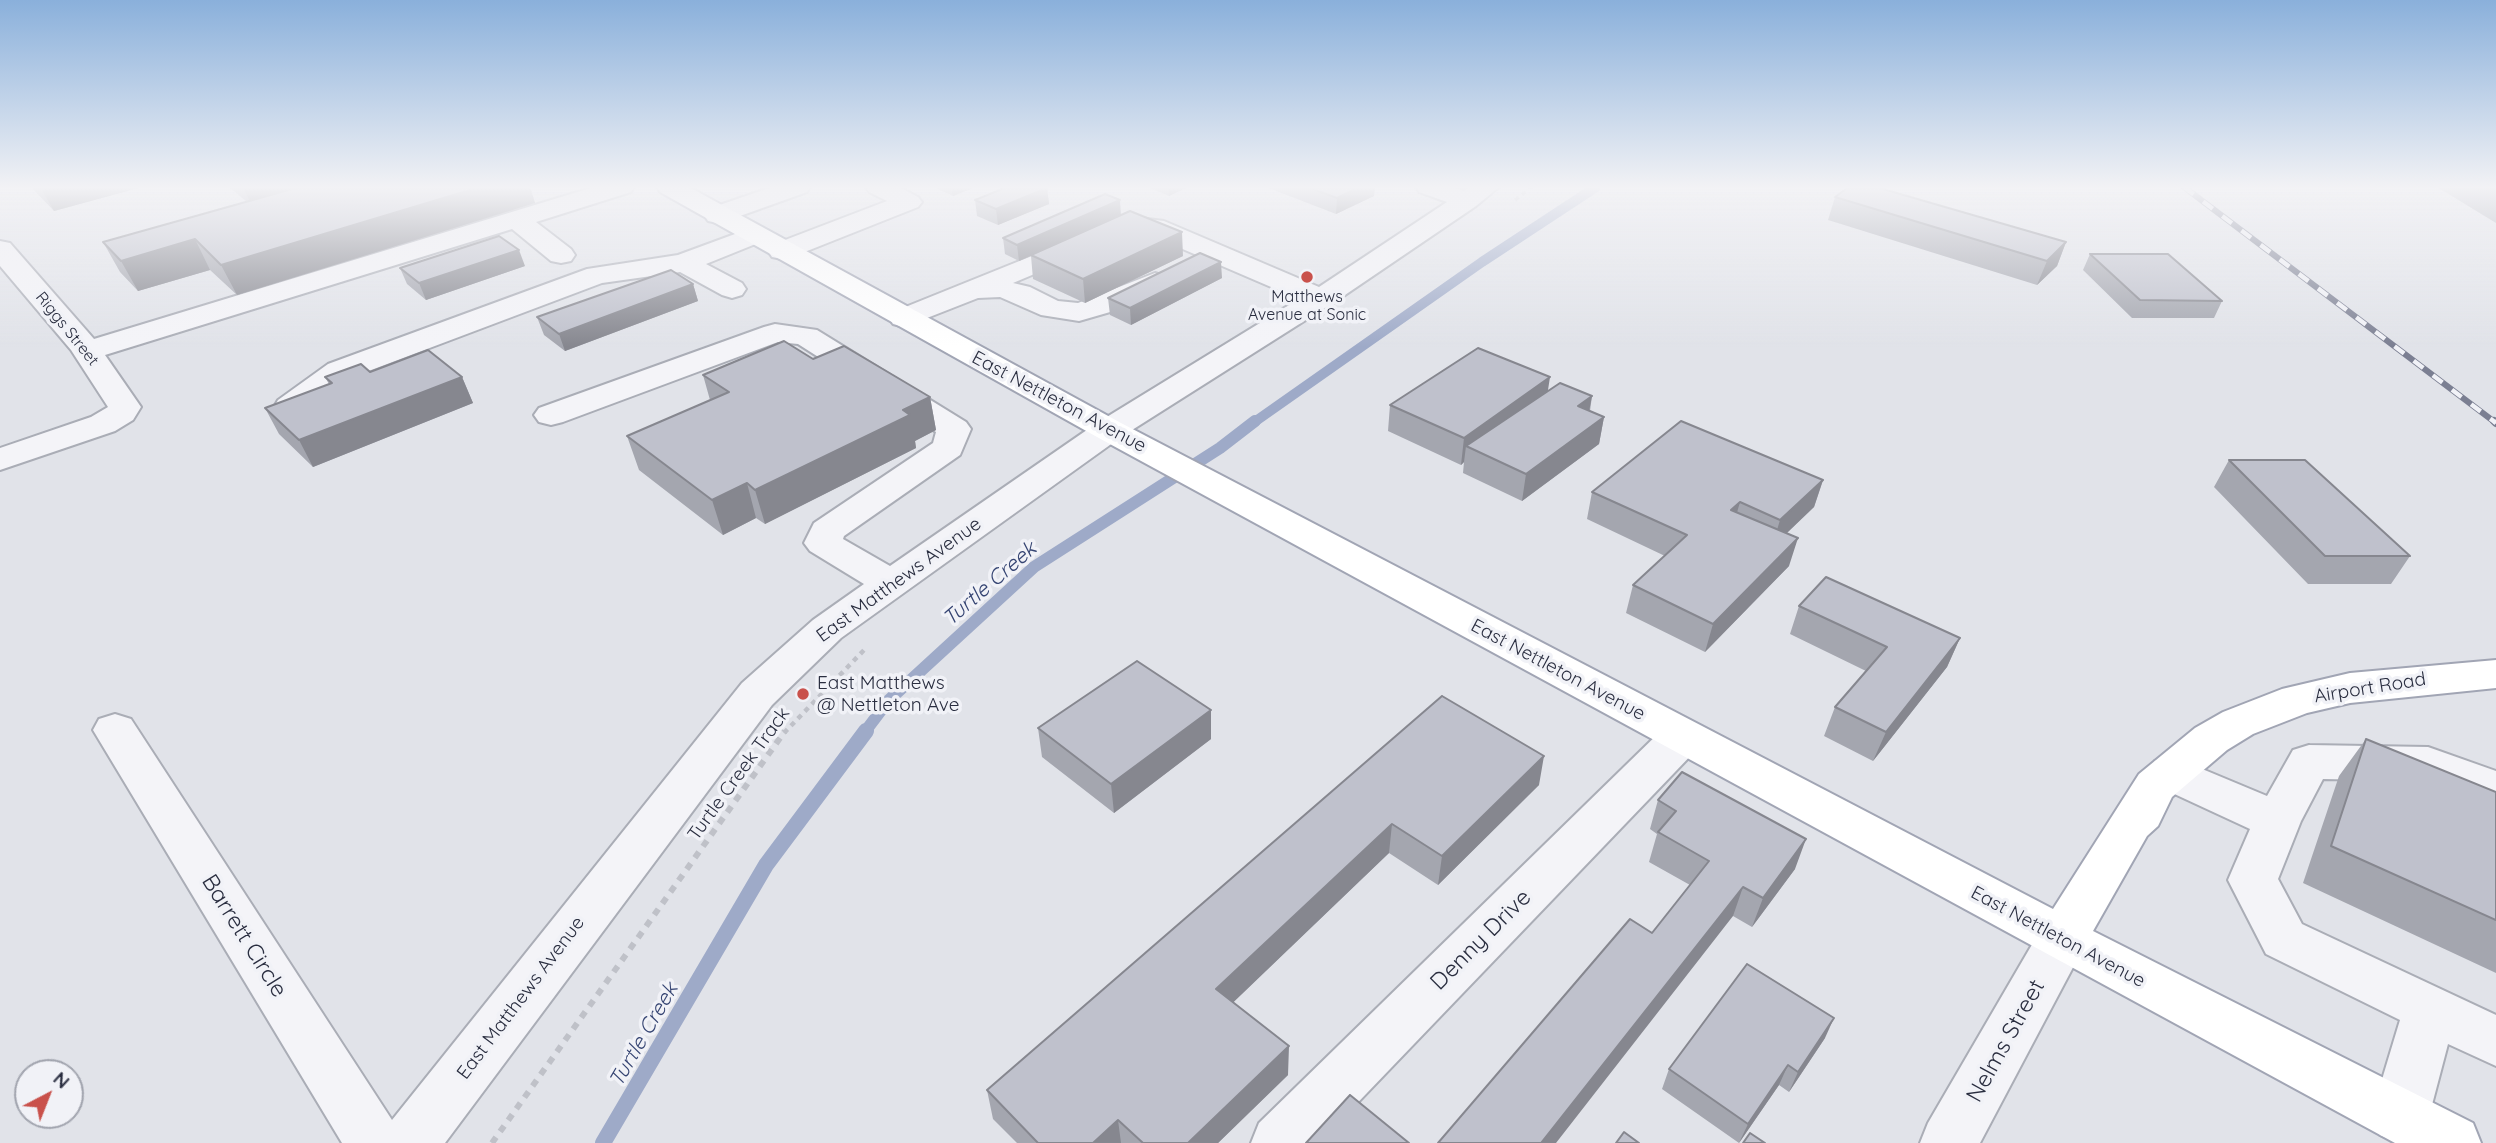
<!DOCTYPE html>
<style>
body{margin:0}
#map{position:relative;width:2496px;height:1143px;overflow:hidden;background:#e1e3e9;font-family:Quicksand,sans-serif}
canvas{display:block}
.north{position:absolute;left:14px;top:1059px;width:70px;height:70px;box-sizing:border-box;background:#f1f2f7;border:2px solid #a1a4ae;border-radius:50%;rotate:42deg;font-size:19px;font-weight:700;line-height:28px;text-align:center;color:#2a2e40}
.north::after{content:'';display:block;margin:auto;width:24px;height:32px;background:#c9514b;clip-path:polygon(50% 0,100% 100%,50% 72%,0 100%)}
</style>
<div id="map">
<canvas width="2496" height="1143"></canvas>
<div class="north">N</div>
</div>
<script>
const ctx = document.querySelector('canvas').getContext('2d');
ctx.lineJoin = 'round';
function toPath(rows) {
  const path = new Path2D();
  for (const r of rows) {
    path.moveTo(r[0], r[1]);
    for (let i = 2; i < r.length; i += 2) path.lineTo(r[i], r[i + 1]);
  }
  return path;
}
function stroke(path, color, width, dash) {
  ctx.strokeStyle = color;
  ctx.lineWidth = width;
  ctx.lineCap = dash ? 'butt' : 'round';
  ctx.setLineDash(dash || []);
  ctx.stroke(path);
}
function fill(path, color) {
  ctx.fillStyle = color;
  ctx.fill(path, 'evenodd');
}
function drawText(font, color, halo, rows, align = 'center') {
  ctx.font = font + ' Quicksand,sans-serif';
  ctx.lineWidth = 7;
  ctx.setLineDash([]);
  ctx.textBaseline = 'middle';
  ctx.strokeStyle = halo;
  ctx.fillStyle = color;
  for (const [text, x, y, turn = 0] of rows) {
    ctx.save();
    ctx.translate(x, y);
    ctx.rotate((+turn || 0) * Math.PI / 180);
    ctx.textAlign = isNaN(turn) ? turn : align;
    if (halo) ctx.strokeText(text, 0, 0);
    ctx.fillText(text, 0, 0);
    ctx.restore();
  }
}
stroke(toPath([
 [1253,423,1482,262,1596,187]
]), '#9eaac8', 10);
stroke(toPath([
 [864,733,889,700,1034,567,1220,448,1255,421]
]), '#9eaac8', 12);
stroke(toPath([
 [603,1143,766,865,866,731]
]), '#9eaac8', 16);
const minor = toPath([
 [594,187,634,187,631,192,536,222,571,249,575,255,571,261,561,263,551,261,512,229,105,355,141,407,133,420,115,431,0,470,0,448,91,417,108,407,71,350,0,266,0,241,10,243,94,339,594,187],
 [772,187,810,187,807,192,726,221,717,223,708,221,704,215,708,209,772,187],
 [866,187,899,187,918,197,922,202,918,207,792,257,782,259,772,257,768,251,772,245,887,201,869,192,866,187],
 [1416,187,1453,187,1464,191,1469,187,1499,187,1476,206,1342,297,1121,437,841,638,772,705,445,1143,342,1143,93,730,99,719,115,714,131,719,392,1120,742,683,813,620,864,584,810,551,804,543,814,523,933,443,936,432,798,344,778,342,563,422,551,425,539,422,534,415,539,408,764,327,775,324,817,330,966,422,971,429,960,455,844,536,843,539,890,566,1097,423,1299,299,1150,235,1122,231,1118,225,1122,219,1131,217,1164,221,1319,287,1447,202,1419,192,1416,187],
 [754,227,763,229,767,235,763,241,706,264,742,283,746,289,742,295,732,298,722,295,680,272,602,283,350,378,302,414,290,417,278,414,274,407,278,400,328,364,587,269,678,255,754,227],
 [1079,237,1089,239,1093,245,1089,251,1013,283,1030,287,1058,301,1078,303,1155,273,1165,276,1169,282,1165,288,1117,310,1079,321,1041,315,1000,297,978,298,904,327,893,324,889,318,893,312,1079,237],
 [1682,721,1698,726,1704,737,1698,748,1319,1143,1251,1143,1259,1123,1666,726,1682,721],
 [2309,745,2428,747,2496,771,2496,806,2425,781,2323,779,2301,821,2278,879,2302,924,2496,1015,2496,1066,2448,1044,2429,1116,2420,1135,2400,1143,2380,1135,2371,1116,2400,1020,2266,954,2228,880,2250,829,2155,785,2148,773,2155,761,2171,756,2267,796,2293,750,2309,745],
 [2062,918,2080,924,2088,939,1980,1143,1920,1143,1928,1123,2044,924,2062,918]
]);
const major = toPath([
 [657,187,689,187,1121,423,2053,909,2139,774,2195,728,2223,712,2282,689,2350,673,2496,660,2496,688,2350,703,2307,713,2253,734,2227,750,2172,797,2158,826,2147,836,2093,931,2473,1123,2481,1143,2395,1143,1097,437,660,192,657,187]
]);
stroke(minor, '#aaadb6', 4);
stroke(major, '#a1a5b4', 4);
stroke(toPath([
 [1515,200,1532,187]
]), '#bfc1c8', 3.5, [4.5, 4.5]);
stroke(toPath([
 [784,733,866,648]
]), '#bfc1c8', 4.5, [5, 5]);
stroke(toPath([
 [492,1143,785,731]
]), '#bfc1c8', 6, [7, 7]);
fill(minor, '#f4f4f8');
fill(major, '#fff');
const railFar1 = toPath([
 [2184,187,2496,423]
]);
const rail = toPath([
 [2494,421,2496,423]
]);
stroke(railFar1, '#7b7f92', 6);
stroke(rail, '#7b7f92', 8);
stroke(railFar1, '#f1f2f7', 4.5, [12]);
stroke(rail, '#f1f2f7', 5, [16]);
fill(toPath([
 [31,187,142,187,54,211],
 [229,187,530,187,535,203,237,295,210,270,138,291,120,272,103,242,247,202],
 [933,187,975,187,953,196],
 [1148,187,1188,187,1169,196],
 [1266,187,1375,187,1374,196,1336,214],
 [2437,187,2496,187,2496,223],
 [1047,188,1049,204,998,225,977,216,975,200],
 [1835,197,2066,242,2057,266,2037,285,1828,220],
 [1121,215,1183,256,1085,303,1033,279,1031,256,1019,261,1005,254,1003,238],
 [2090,254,2222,301,2214,318,2132,318,2083,270],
 [525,266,426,300,407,284,400,268],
 [1222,278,1131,325,1110,315,1108,298],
 [693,284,698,301,565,351,544,335,537,317],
 [370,372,462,377,473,403,313,467,279,434,265,408,329,384,325,377],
 [703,375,930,397,936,430,915,441,916,448,765,524,756,518,723,535,639,470,627,436,710,400],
 [1548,391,1592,396,1590,411,1604,417,1599,444,1522,501,1463,473,1464,462,1461,465,1388,431,1390,405],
 [2229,460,2410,556,2391,584,2308,584,2214,487],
 [1823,480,1814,507,1786,534,1789,566,1705,652,1626,613,1633,585,1665,556,1587,519,1592,492],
 [1799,606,1960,638,1947,667,1873,761,1824,736,1835,707,1866,671,1790,634],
 [1442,696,1539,785,1438,885,1389,853,1233,1002,1288,1075,1218,1143,1017,1143,993,1119,987,1090],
 [1211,710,1211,739,1114,813,1042,757,1038,728],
 [2366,739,2496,792,2496,973,2303,883,2339,776],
 [1658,800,1795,869,1752,927,1733,916,1652,933,1690,885,1649,862,1657,834,1650,829],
 [1825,1038,1789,1092,1779,1085,1739,1143,1662,1089,1669,1069]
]), '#a4a6af');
fill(toPath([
 [40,187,142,187,54,211],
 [243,187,318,187,252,206],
 [476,187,530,187,535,203,237,295,221,265],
 [951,187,975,187,953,196],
 [1168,187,1188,187,1169,196],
 [1360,187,1375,187,1374,196,1336,214,1337,198],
 [1047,188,1049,204,998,225,996,209],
 [1120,200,1121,216,1019,261,1017,245],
 [1182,232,1183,256,1085,303,1083,279],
 [195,239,210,270,138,291,121,261],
 [2066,242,2057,266,2037,285,2047,261],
 [519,250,525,266,426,300,419,283],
 [1221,262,1222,278,1131,325,1130,308],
 [693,284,698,301,565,351,559,334],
 [462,377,473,403,313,467,299,440],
 [1550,377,1546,403,1466,446,1464,462,1461,465,1464,438],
 [1592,396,1587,422,1578,406],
 [930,397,936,430,915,441,916,448,765,524,755,490,903,410],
 [1604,417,1599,444,1522,501,1526,474],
 [1823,480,1814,507,1772,547,1780,520],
 [747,483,756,518,723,535,712,500],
 [1740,502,1732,530,1731,510],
 [1798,538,1789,566,1705,652,1713,624],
 [1960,638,1947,667,1873,761,1886,732],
 [1211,710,1211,739,1114,813,1111,784],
 [1544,756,1539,785,1438,885,1442,856],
 [1392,824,1389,853,1217,1018,1216,989],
 [1806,839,1795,869,1752,927,1763,898],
 [1743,887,1733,916,1556,1143,1541,1143],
 [1834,1018,1825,1038,1789,1092,1798,1072],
 [1289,1046,1288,1075,1218,1143,1188,1143],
 [1788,1065,1779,1085,1739,1143,1748,1124],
 [1118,1120,1121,1143,1093,1143]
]), '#86878f');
const building = toPath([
 [299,187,480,187,221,265,195,239,121,261,103,242,299,187],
 [1007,187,1045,187,1047,188,996,209,975,200,1007,187],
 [1307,187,1360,187,1337,198,1307,187],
 [1849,187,1876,187,2066,242,2047,261,1835,197,1849,187],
 [1105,194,1120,200,1017,245,1003,238,1105,194],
 [1130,211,1182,232,1083,279,1031,255,1130,211],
 [499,236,519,250,419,283,400,268,499,236],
 [1200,253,1221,262,1130,308,1108,298,1200,253],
 [2090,254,2168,254,2222,301,2140,300,2090,254],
 [671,270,693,284,559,334,537,317,671,270],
 [784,341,813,359,844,346,930,397,903,410,910,415,755,490,747,483,712,500,627,436,729,392,703,375,784,341],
 [1478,348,1550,377,1464,438,1390,405,1478,348],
 [428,350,462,377,299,440,265,408,332,383,325,377,361,364,370,372,428,350],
 [1560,383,1592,396,1578,406,1604,417,1526,474,1466,446,1560,383],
 [1681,421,1823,480,1780,520,1740,502,1731,510,1798,538,1713,624,1633,585,1687,535,1592,492,1681,421],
 [2229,460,2305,460,2410,556,2325,556,2229,460],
 [1826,577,1960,638,1886,732,1835,707,1887,647,1799,606,1826,577],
 [1137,661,1211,710,1111,784,1038,728,1137,661],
 [1442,696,1544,756,1442,856,1392,824,1216,989,1289,1046,1188,1143,1143,1143,1118,1120,1093,1143,1038,1143,987,1090,1442,696],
 [2366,739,2496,792,2496,920,2331,846,2366,739],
 [1682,772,1806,839,1763,898,1743,887,1541,1143,1438,1143,1630,919,1652,933,1709,861,1658,832,1676,811,1658,800,1682,772],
 [1747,964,1834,1018,1798,1072,1788,1065,1748,1124,1669,1069,1747,964],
 [1350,1095,1409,1143,1306,1143,1350,1095],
 [1624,1132,1639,1143,1616,1143,1624,1132],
 [1750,1133,1765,1143,1743,1143,1750,1133]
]);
fill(building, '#bfc1cc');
stroke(building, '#86878f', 2);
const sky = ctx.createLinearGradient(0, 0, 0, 347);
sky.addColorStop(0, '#8ab0db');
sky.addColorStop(0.54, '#f2f2f5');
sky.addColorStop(1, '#f2f2f500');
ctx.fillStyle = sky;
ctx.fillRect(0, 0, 2496, 347);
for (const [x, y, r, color] of [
 [1307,277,7,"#c9514b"],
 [803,694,7,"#c9514b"]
]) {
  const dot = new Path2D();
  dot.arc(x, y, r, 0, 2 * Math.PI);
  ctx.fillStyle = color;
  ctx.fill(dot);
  stroke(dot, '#f1f2f7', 2.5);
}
drawText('16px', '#2a2e40', '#f1f2f7', [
 ["Matthews",1307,297],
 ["Avenue at Sonic",1307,315]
]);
drawText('16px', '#2a2e40', '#f1f2f7', [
 ["Riggs Street",67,329,51]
]);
drawText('19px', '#2a2e40', '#f1f2f7', [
 ["East Nettleton Avenue",1059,402,28],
 ["East Matthews Avenue",899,580,-36],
 ["East Nettleton Avenue",1558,670,28],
 ["Airport Road",2370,688,-9],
 ["Turtle Creek Track",739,774,-54],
 ["East Nettleton Avenue",2058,937,28],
 ["East Matthews Avenue",521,998,-53]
]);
drawText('19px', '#2a2e40', '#f1f2f7', [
 ["East Matthews",817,683],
 ["@ Nettleton Ave",817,705]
], 'left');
drawText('italic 21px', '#364573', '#f1f2f7', [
 ["Turtle Creek",990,584,-41],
 ["Turtle Creek",644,1035,-60]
]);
drawText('23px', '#2a2e40', '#f1f2f7', [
 ["Barrett Circle",244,936,58],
 ["Denny Drive",1481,940,-45],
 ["Nelms Street",2006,1041,-61]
]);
</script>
